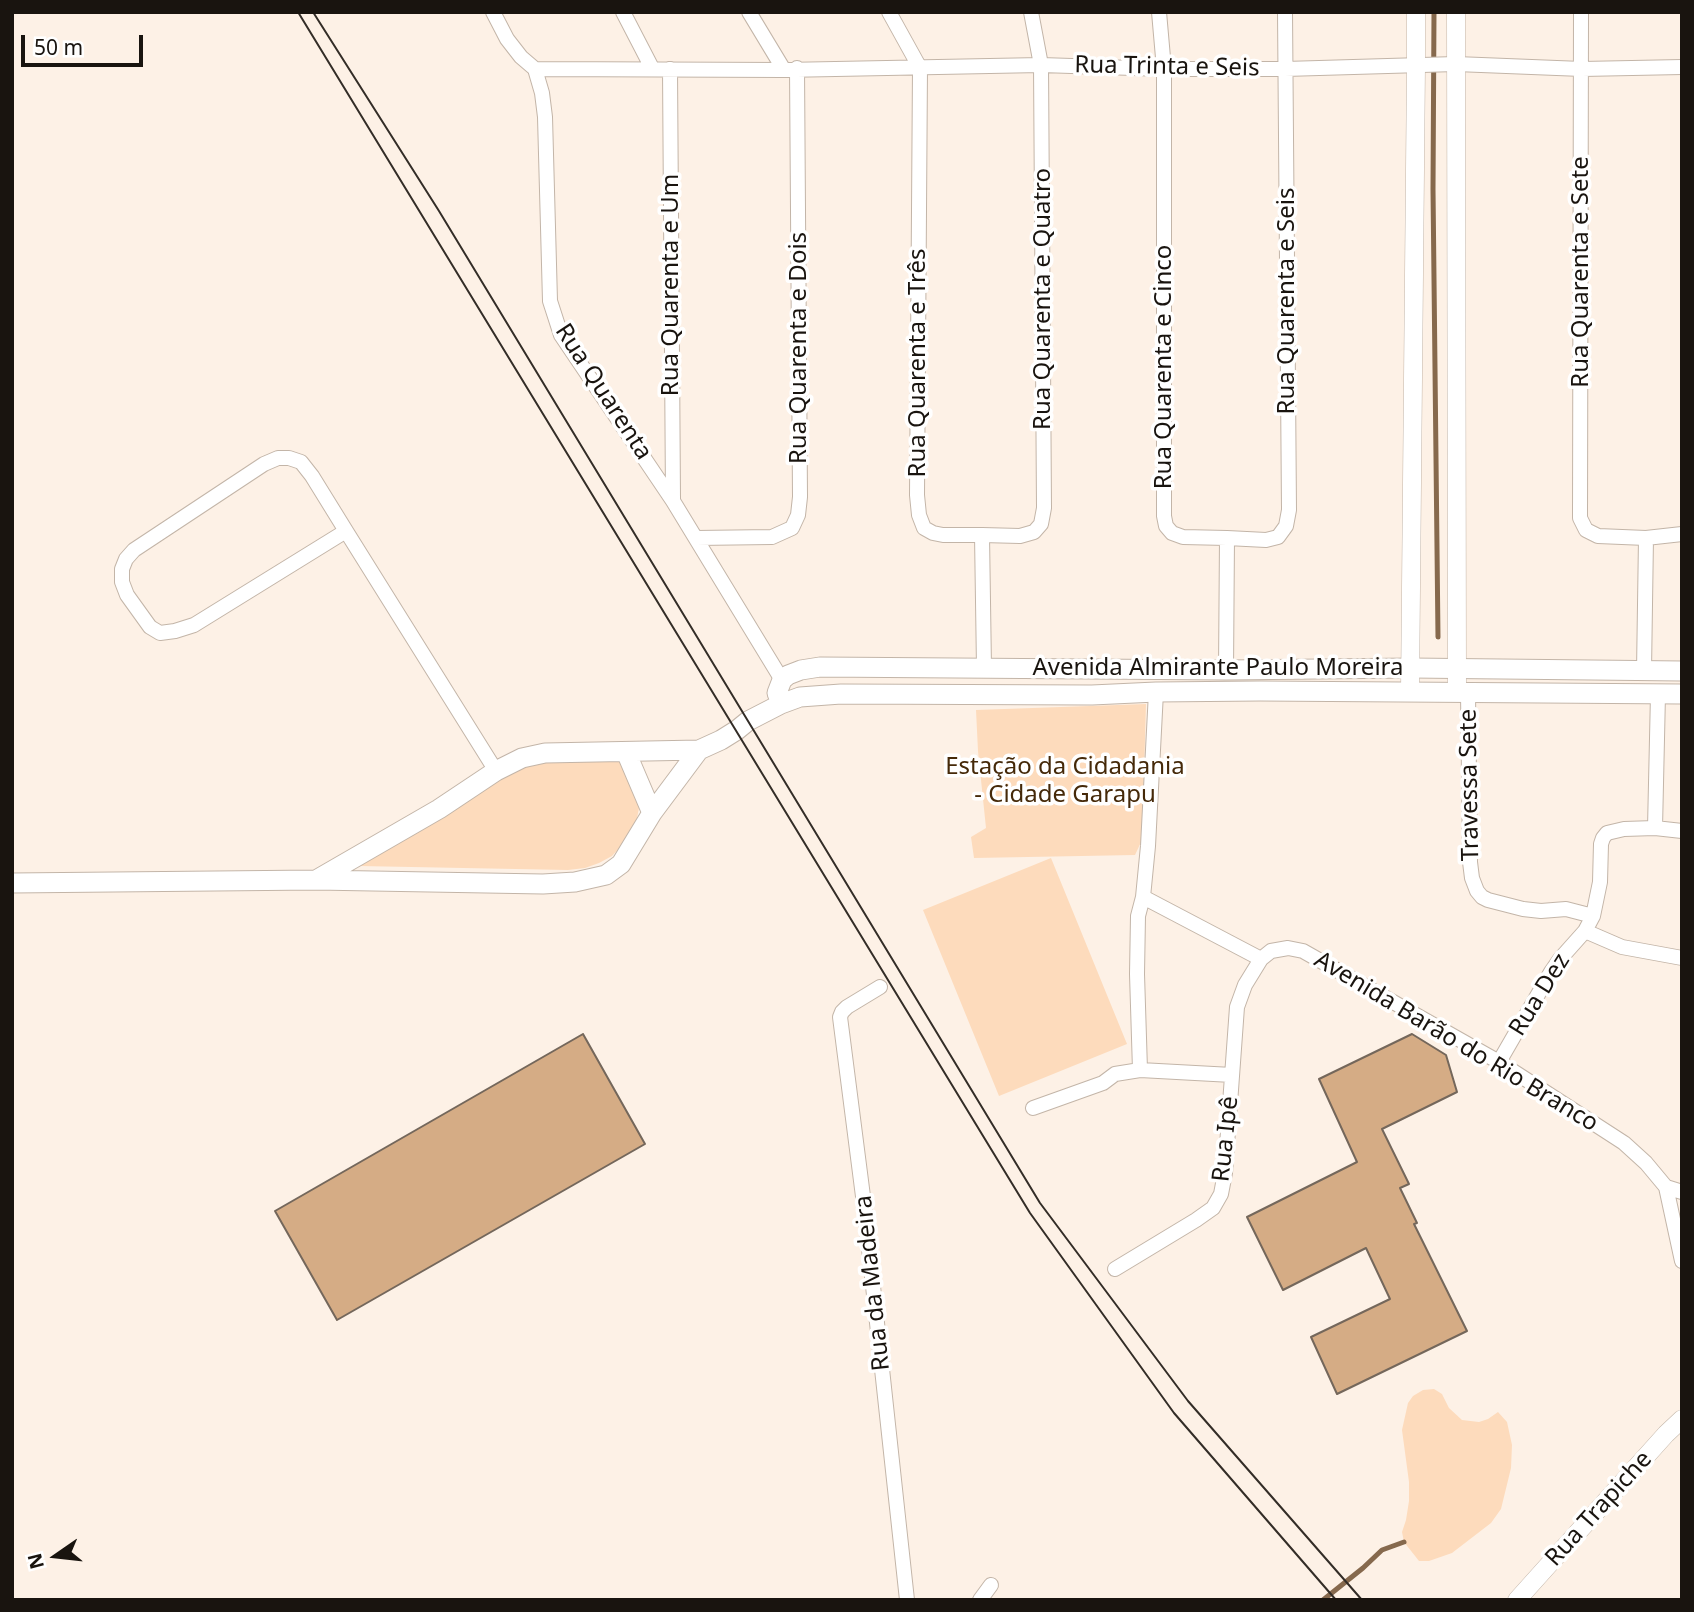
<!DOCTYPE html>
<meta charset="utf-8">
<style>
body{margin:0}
#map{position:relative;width:1694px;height:1612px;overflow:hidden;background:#fdf1e6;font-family:"Noto Sans",sans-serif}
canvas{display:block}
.frame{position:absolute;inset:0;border:14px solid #19140f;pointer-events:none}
.north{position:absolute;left:21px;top:1521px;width:70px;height:70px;-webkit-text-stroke:5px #fff;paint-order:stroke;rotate:256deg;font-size:19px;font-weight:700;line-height:28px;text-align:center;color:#19140f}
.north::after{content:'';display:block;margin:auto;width:24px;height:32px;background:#19140f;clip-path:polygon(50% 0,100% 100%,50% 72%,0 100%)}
.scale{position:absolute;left:21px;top:35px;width:122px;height:32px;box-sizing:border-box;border:4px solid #19140f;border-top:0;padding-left:9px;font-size:21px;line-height:24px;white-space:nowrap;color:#19140f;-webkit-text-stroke:5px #fff;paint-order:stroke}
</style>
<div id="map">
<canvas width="1694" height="1612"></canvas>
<div class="frame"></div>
<div class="north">N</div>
<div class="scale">50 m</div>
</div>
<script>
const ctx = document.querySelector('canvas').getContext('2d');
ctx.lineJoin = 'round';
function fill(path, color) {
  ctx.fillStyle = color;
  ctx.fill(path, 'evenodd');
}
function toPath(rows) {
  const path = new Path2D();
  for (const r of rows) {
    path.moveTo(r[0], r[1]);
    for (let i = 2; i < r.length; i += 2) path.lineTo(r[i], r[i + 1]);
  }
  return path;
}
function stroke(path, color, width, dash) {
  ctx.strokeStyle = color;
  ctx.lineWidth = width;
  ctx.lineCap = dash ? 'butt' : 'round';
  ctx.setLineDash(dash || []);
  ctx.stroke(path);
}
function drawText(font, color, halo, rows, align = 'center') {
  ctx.font = font + ' "Noto Sans",sans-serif';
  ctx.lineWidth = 7;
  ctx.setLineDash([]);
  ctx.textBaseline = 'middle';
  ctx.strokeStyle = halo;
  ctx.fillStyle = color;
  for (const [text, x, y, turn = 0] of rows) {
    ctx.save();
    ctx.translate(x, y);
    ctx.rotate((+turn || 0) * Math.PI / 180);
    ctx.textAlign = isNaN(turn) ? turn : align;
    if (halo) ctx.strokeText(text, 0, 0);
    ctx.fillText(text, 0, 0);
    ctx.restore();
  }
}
fill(toPath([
 [1146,704,1142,840,1135,855,974,858,971,837,986,828,978,751,976,710],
 [531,759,623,761,639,798,639,808,636,823,621,846,612,856,599,863,585,868,568,870,359,866],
 [1051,858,1127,1044,999,1096,923,910],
 [1434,1389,1442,1394,1449,1408,1462,1420,1479,1422,1488,1419,1498,1412,1507,1422,1512,1445,1511,1468,1501,1509,1491,1523,1452,1553,1429,1561,1419,1561,1404,1542,1402,1532,1406,1520,1409,1501,1409,1482,1402,1430,1408,1403,1413,1396,1423,1390]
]), '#fddbbc');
stroke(toPath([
 [1434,12,1433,189,1438,637],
 [1323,1600,1363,1568,1382,1550,1404,1542]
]), '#86694d', 5);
const building = toPath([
 [583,1034,645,1144,337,1320,275,1211,583,1034],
 [1412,1034,1446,1055,1457,1092,1382,1129,1409,1184,1400,1188,1417,1223,1414,1224,1467,1331,1337,1394,1311,1337,1390,1299,1366,1248,1283,1290,1247,1217,1357,1162,1319,1079,1412,1034]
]);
fill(building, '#d5ac85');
stroke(building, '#74675b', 2);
const minor = toPath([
 [493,12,507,39,521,57,535,69],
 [623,12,652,68],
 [749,12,784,70],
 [889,12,920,68,917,495,919,515,924,528,933,533,943,535,982,535,984,668],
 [1159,12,1164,69,1164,516,1166,526,1172,533,1183,537,1227,538,1226,670],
 [1581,12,1580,518,1586,530,1598,536,1646,538,1682,534],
 [535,69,784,70,1041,65,1164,69,1285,69,1456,64,1582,69,1682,67],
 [535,69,542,93,545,117,550,301,561,335,673,501,782,680],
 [670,69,673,499],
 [346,531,194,625,175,631,160,633,150,627,127,595,122,582,122,569,126,559,134,550,264,464,278,458,289,458,301,462,312,476,346,531,496,771],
 [982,535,1020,536,1034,532,1041,524,1044,508,1041,65,1031,12],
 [696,538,772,537,792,528,798,515,800,497,797,68],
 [1227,538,1266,540,1278,537,1286,526,1289,510,1285,12],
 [1644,671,1646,538],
 [1468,692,1470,862,1472,878,1477,891,1482,897,1488,900,1523,909,1541,911,1566,909,1593,916],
 [1655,828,1658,694],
 [1143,897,1261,959],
 [1585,931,1622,947,1682,958],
 [880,987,847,1007,842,1012,840,1017,865,1212,907,1600],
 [1499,1062,1551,972,1560,959,1585,931,1593,916,1600,882,1601,844,1603,838,1607,833,1624,829,1655,828,1682,831],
 [1140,1070,1137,974,1138,916,1143,897,1148,846,1156,692],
 [1033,1108,1103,1083,1115,1074,1140,1070,1232,1075],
 [1666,1187,1682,1261],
 [1115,1269,1196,1220,1213,1208,1221,1194,1225,1173,1237,1007,1245,985,1261,959,1271,951,1288,948,1303,951,1499,1062,1624,1143,1646,1163,1666,1187,1682,1192],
 [980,1600,991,1585]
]);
const tertiary = toPath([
 [1456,12,1457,692],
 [1410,692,1416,65,1416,12],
 [1517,1600,1666,1434,1682,1419]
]);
const secondary = toPath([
 [781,704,777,693,782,680,788,675,801,670,820,667,1226,670,1411,668,1682,671],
 [626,752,652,813],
 [316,880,439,809,496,771,522,758,545,753,699,750,721,740,737,730,748,721,781,704,800,697,841,694,1092,695,1156,692,1260,691,1682,694],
 [12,883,316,880,543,884,575,882,606,875,621,864,652,813,699,750]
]);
stroke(minor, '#c3b5a8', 16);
stroke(tertiary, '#c3b5a8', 19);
stroke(secondary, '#c3b5a8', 21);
stroke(minor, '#fff', 14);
stroke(tertiary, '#fff', 18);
stroke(secondary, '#fff', 19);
stroke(toPath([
 [298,12,1030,1213,1174,1413,1336,1600],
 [313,12,439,211,1040,1203,1188,1401,1362,1600]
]), '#332d27', 2);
drawText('24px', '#19140f', '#fff', [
 ["Rua Trinta e Seis",1167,67,1],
 ["Rua Quarenta e Sete",1581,272,-90],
 ["Rua Quarenta e Um",671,285,-90],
 ["Rua Quarenta e Quatro",1043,299,-90],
 ["Rua Quarenta e Seis",1287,301,-90],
 ["Rua Quarenta e Dois",799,348,-90],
 ["Rua Quarenta e Três",918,363,-90],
 ["Rua Quarenta e Cinco",1164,367,-90],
 ["Rua Quarenta",603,392,57],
 ["Avenida Almirante Paulo Moreira",1218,668],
 ["Travessa Sete",1470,785,-91],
 ["Rua Dez",1540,995,-58],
 ["Avenida Barão do Rio Branco",1456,1042,31],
 ["Rua Ipê",1226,1139,-84],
 ["Rua da Madeira",873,1283,-96],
 ["Rua Trapiche",1599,1509,-48]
]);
drawText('24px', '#452909', '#fff', [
 ["Estação da Cidadania",1065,767],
 ["- Cidade Garapu",1065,795]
]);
</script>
